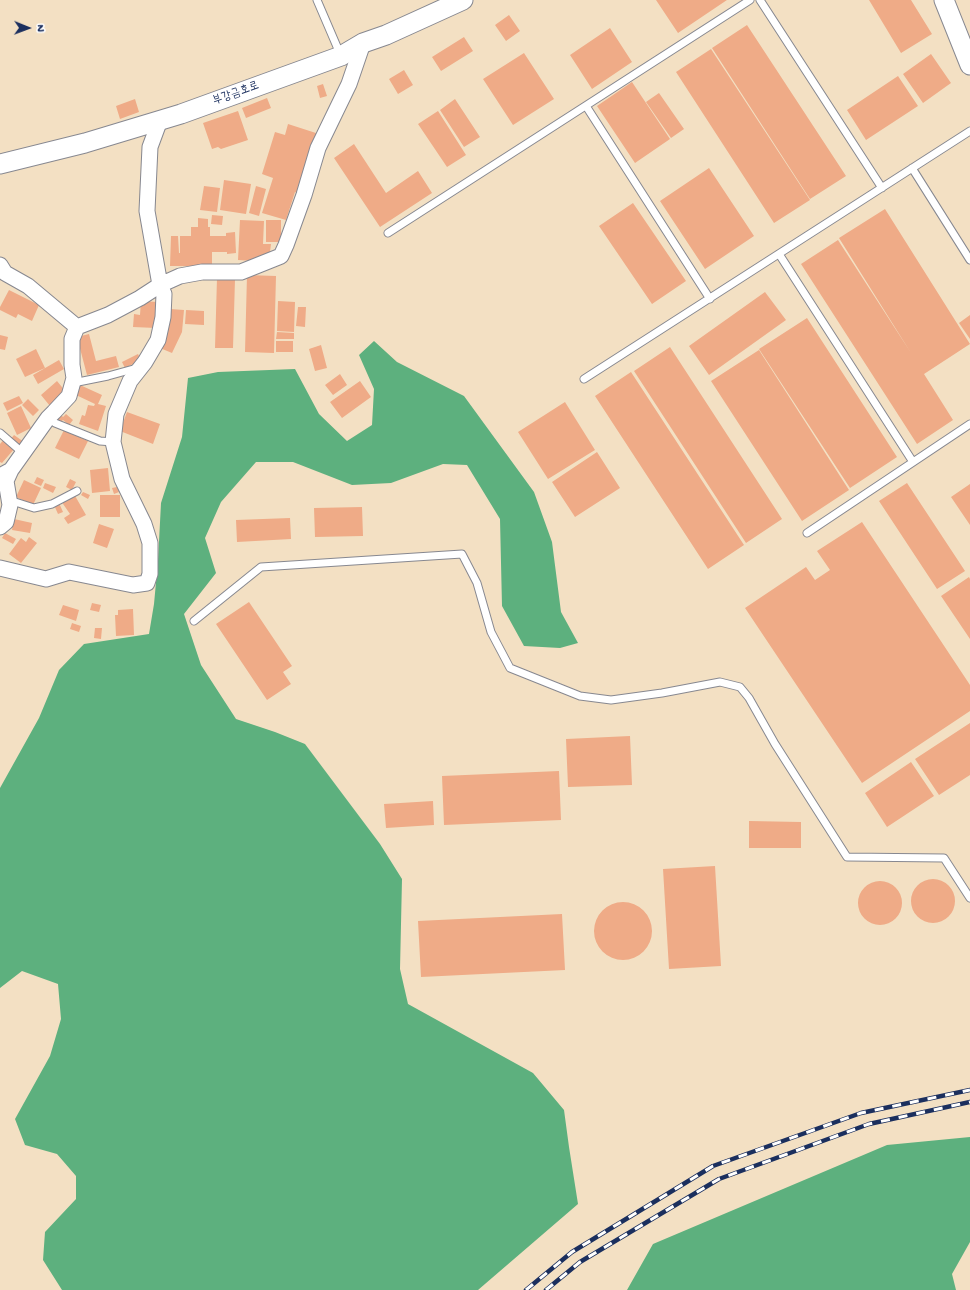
<!DOCTYPE html>
<meta charset="utf-8">
<style>
body{margin:0}
#map{position:relative;width:970px;height:1290px;overflow:hidden;background:#f3e0c3;font-family:"Gochi Hand",sans-serif}
canvas{display:block}
.north{position:absolute;left:8px;top:8px;width:40px;height:40px;-webkit-text-stroke:3px #fff;paint-order:stroke;rotate:91deg;font-size:11px;font-weight:700;line-height:16px;text-align:center;color:#1b2f5e}
.north::after{content:'';display:block;margin:auto;width:14px;height:18px;background:#1b2f5e;clip-path:polygon(50% 0,100% 100%,50% 72%,0 100%)}
</style>
<div id="map">
<canvas width="970" height="1290"></canvas>
<div class="north">N</div>
</div>
<script>
const ctx = document.querySelector('canvas').getContext('2d');
ctx.lineJoin = 'round';
function fill(path, color) {
  ctx.fillStyle = color;
  ctx.fill(path, 'evenodd');
}
function toPath(rows) {
  const path = new Path2D();
  for (const r of rows) {
    if (r.length === 3) {
      path.moveTo(r[0] + r[2], r[1]);
      path.arc(r[0], r[1], r[2], 0, 2 * Math.PI);
      continue;
    }
    path.moveTo(r[0], r[1]);
    for (let i = 2; i < r.length; i += 2) path.lineTo(r[i], r[i + 1]);
  }
  return path;
}
function stroke(path, color, width, dash) {
  ctx.strokeStyle = color;
  ctx.lineWidth = width;
  ctx.lineCap = dash ? 'butt' : 'round';
  ctx.setLineDash(dash || []);
  ctx.stroke(path);
}
function drawText(font, color, halo, rows, align = 'center') {
  ctx.font = font + ' "Gochi Hand","Poor Story",sans-serif';
  ctx.lineWidth = 3;
  ctx.setLineDash([]);
  ctx.textBaseline = 'middle';
  ctx.strokeStyle = halo;
  ctx.fillStyle = color;
  for (const [text, x, y, turn = 0] of rows) {
    ctx.save();
    ctx.translate(x, y);
    ctx.rotate((+turn || 0) * Math.PI / 180);
    ctx.textAlign = isNaN(turn) ? turn : align;
    if (halo) ctx.strokeText(text, 0, 0);
    ctx.fillText(text, 0, 0);
    ctx.restore();
  }
}
fill(toPath([
 [374,341,397,362,464,396,534,492,552,542,561,612,578,643,560,648,524,646,502,606,500,519,467,465,443,464,391,483,352,485,293,462,256,462,221,502,205,538,216,573,184,614,201,665,236,719,275,732,305,744,380,844,402,879,400,969,408,1004,533,1073,564,1110,569,1147,578,1204,478,1290,62,1290,43,1260,45,1232,76,1199,76,1176,57,1154,25,1145,15,1119,50,1056,61,1019,58,984,22,971,0,988,0,788,39,718,59,670,84,644,149,634,154,604,158,561,161,503,182,437,188,378,218,372,295,369,319,414,347,441,372,425,374,389,359,355],
 [970,1137,970,1242,952,1274,956,1290,627,1290,653,1244,887,1145]
]), '#5db07e');
fill(toPath([
 [656,0,727,0,678,33],
 [869,0,911,0,932,34,901,53],
 [509,15,520,31,506,41,495,25],
 [747,25,846,176,810,199,712,48],
 [610,28,632,62,592,89,570,55],
 [464,37,473,51,441,71,432,57],
 [711,49,810,200,774,223,676,72],
 [524,53,554,99,513,125,483,79],
 [931,54,951,83,923,103,903,74],
 [404,70,413,85,398,94,389,79],
 [898,76,918,106,866,140,847,110],
 [632,82,670,139,635,163,597,106],
 [323,84,327,96,320,98,317,86],
 [659,93,684,129,671,138,646,102],
 [267,98,271,108,246,118,242,108],
 [135,99,139,112,120,119,116,106],
 [455,99,480,137,464,147,440,110],
 [238,111,248,140,221,149,218,147,212,149,203,123],
 [438,111,466,155,447,167,418,124],
 [288,124,319,134,301,194,295,192,286,220,262,213,273,178,262,174,275,132,285,135],
 [354,144,386,193,418,171,432,193,380,227,334,158],
 [709,168,754,236,705,269,660,201],
 [224,180,251,184,246,214,220,210],
 [204,186,220,188,217,212,200,210],
 [256,186,266,189,259,216,249,213],
 [633,203,686,281,652,304,599,226],
 [885,209,970,344,924,374,953,420,917,444,801,264,838,240,911,353,839,238],
 [212,215,223,216,222,225,211,224],
 [198,218,208,219,208,227,210,227,210,236,226,236,226,233,235,232,236,253,227,254,227,246,227,252,212,252,212,266,170,266,171,236,178,236,179,253,180,253,180,236,191,236,191,227,198,227],
 [240,220,264,221,263,244,271,244,270,252,254,261,238,260],
 [266,220,281,220,281,242,266,242],
 [247,275,276,276,274,353,245,352],
 [217,278,235,279,233,348,215,348],
 [9,290,39,305,32,321,18,314,16,318,0,310,0,307],
 [765,292,786,320,709,375,689,346],
 [141,301,158,302,156,328,133,327,134,314,140,315],
 [278,301,295,302,294,332,277,331],
 [298,307,306,307,305,327,296,326],
 [170,309,184,310,182,332,172,353,160,348,169,327],
 [186,310,204,311,204,325,185,324],
 [970,315,970,339,959,323],
 [807,318,897,457,850,488,759,349],
 [277,332,294,333,294,339,276,339],
 [89,334,96,361,116,356,119,367,87,375,77,337],
 [0,335,8,337,5,350,0,349],
 [276,341,293,341,293,352,276,352],
 [321,345,327,368,315,371,309,349],
 [670,347,782,519,746,543,634,371],
 [36,349,45,368,25,377,16,359],
 [759,350,849,490,802,521,711,381],
 [138,354,141,360,125,368,122,362],
 [59,360,64,369,38,384,33,375],
 [631,372,744,545,708,569,595,396],
 [340,374,347,385,333,395,325,385],
 [57,381,66,392,50,406,41,395],
 [360,381,371,397,342,418,330,402],
 [80,385,102,395,98,404,106,406,98,431,79,424,82,415,85,416,88,405,94,406,95,404,76,395],
 [19,396,23,403,7,411,3,403],
 [28,399,39,410,33,416,22,405],
 [565,402,595,450,548,479,518,432],
 [21,406,31,428,17,435,7,413],
 [127,412,160,424,153,444,120,431],
 [66,414,73,420,69,425,63,420,61,422,57,419,61,415,63,417],
 [64,430,88,441,79,459,55,448],
 [14,435,24,442,21,447,10,440],
 [5,438,15,448,2,463,0,462,0,444],
 [597,452,620,488,575,517,552,482],
 [108,468,110,491,92,493,90,470],
 [37,477,44,480,41,486,34,483],
 [70,479,76,482,72,490,66,487],
 [24,480,41,488,33,505,16,497],
 [45,483,56,487,53,493,43,488],
 [907,483,965,571,937,589,879,501],
 [970,484,970,525,951,497],
 [117,487,119,492,114,494,112,488],
 [83,492,90,495,88,499,81,495],
 [74,494,86,515,68,524,64,518,70,514,61,501],
 [100,495,120,495,120,517,100,517],
 [59,503,63,512,58,514,54,505],
 [362,507,363,536,315,537,314,508],
 [290,518,291,539,237,542,236,520],
 [14,519,32,523,30,533,12,530],
 [862,522,970,685,970,711,862,783,745,608,806,567,815,580,830,570,817,551],
 [99,524,114,529,107,548,93,543],
 [5,533,16,539,13,544,2,538],
 [29,537,37,543,21,563,9,554,21,538,26,542],
 [969,577,970,579,970,639,941,596],
 [249,602,292,666,283,672,291,684,267,700,216,624],
 [92,603,101,605,99,612,90,610],
 [63,605,79,610,76,621,59,615],
 [133,609,134,635,116,636,115,615,118,615,118,610],
 [72,623,81,626,79,632,70,629],
 [95,628,102,628,101,639,94,638],
 [970,723,970,775,939,795,915,759],
 [630,736,632,785,568,787,566,739],
 [911,762,934,796,887,827,865,793],
 [559,771,561,820,444,825,442,776],
 [433,801,434,825,386,828,384,804],
 [749,821,801,822,801,848,749,848],
 [715,866,721,966,669,969,663,869],
 [933,901,22],
 [880,903,22],
 [623,931,29],
 [562,914,565,970,421,977,418,921]
]), '#efab87');
const service = toPath([
 [317,0,341,56],
 [760,0,882,188],
 [586,106,710,299],
 [912,168,970,260],
 [388,233,750,0],
 [779,254,913,462],
 [584,379,970,131],
 [73,383,108,376,137,368],
 [48,418,55,423,100,441,113,442],
 [0,433,23,453],
 [9,500,34,508,52,504,77,491],
 [807,533,970,424],
 [194,621,261,567,462,554,477,583,491,632,510,668,580,696,611,700,662,693,720,682,740,687,749,698,775,744,847,857,944,858,970,898]
]);
const minor = toPath([
 [0,265,5,273,28,286,77,327,108,315,140,298,160,285,180,276,202,272,241,272,281,256,286,245,304,195,318,148,349,84,363,43],
 [0,476,11,470,48,418,54,412,69,396,74,378,72,365,72,339,77,327],
 [0,527,6,522,10,505,6,481,11,470],
 [0,568,46,579,69,572,133,585,147,583,150,574,150,543,144,524,122,479,113,442,116,414,130,381,145,362,158,340,163,317,164,294,160,285,147,211,150,147,160,120]
]);
const tertiary = toPath([
 [944,0,970,65],
 [0,164,85,143,181,114,341,56,363,43,386,35,463,0]
]);
stroke(service, '#878890', 9);
stroke(minor, '#878890', 17);
stroke(tertiary, '#878890', 21);
stroke(service, '#fff', 7);
stroke(minor, '#fff', 15);
stroke(tertiary, '#fff', 19);
const rail = toPath([
 [526,1290,572,1252,713,1166,861,1113,970,1090],
 [546,1290,580,1262,719,1179,869,1124,970,1102]
]);
stroke(rail, '#1b2f5e', 4.5);
stroke(rail, '#fff', 3, [9]);
drawText('12px', '#1b2f5e', '#fff', [
 ["부강금호로",236,94,-20]
]);
</script>
